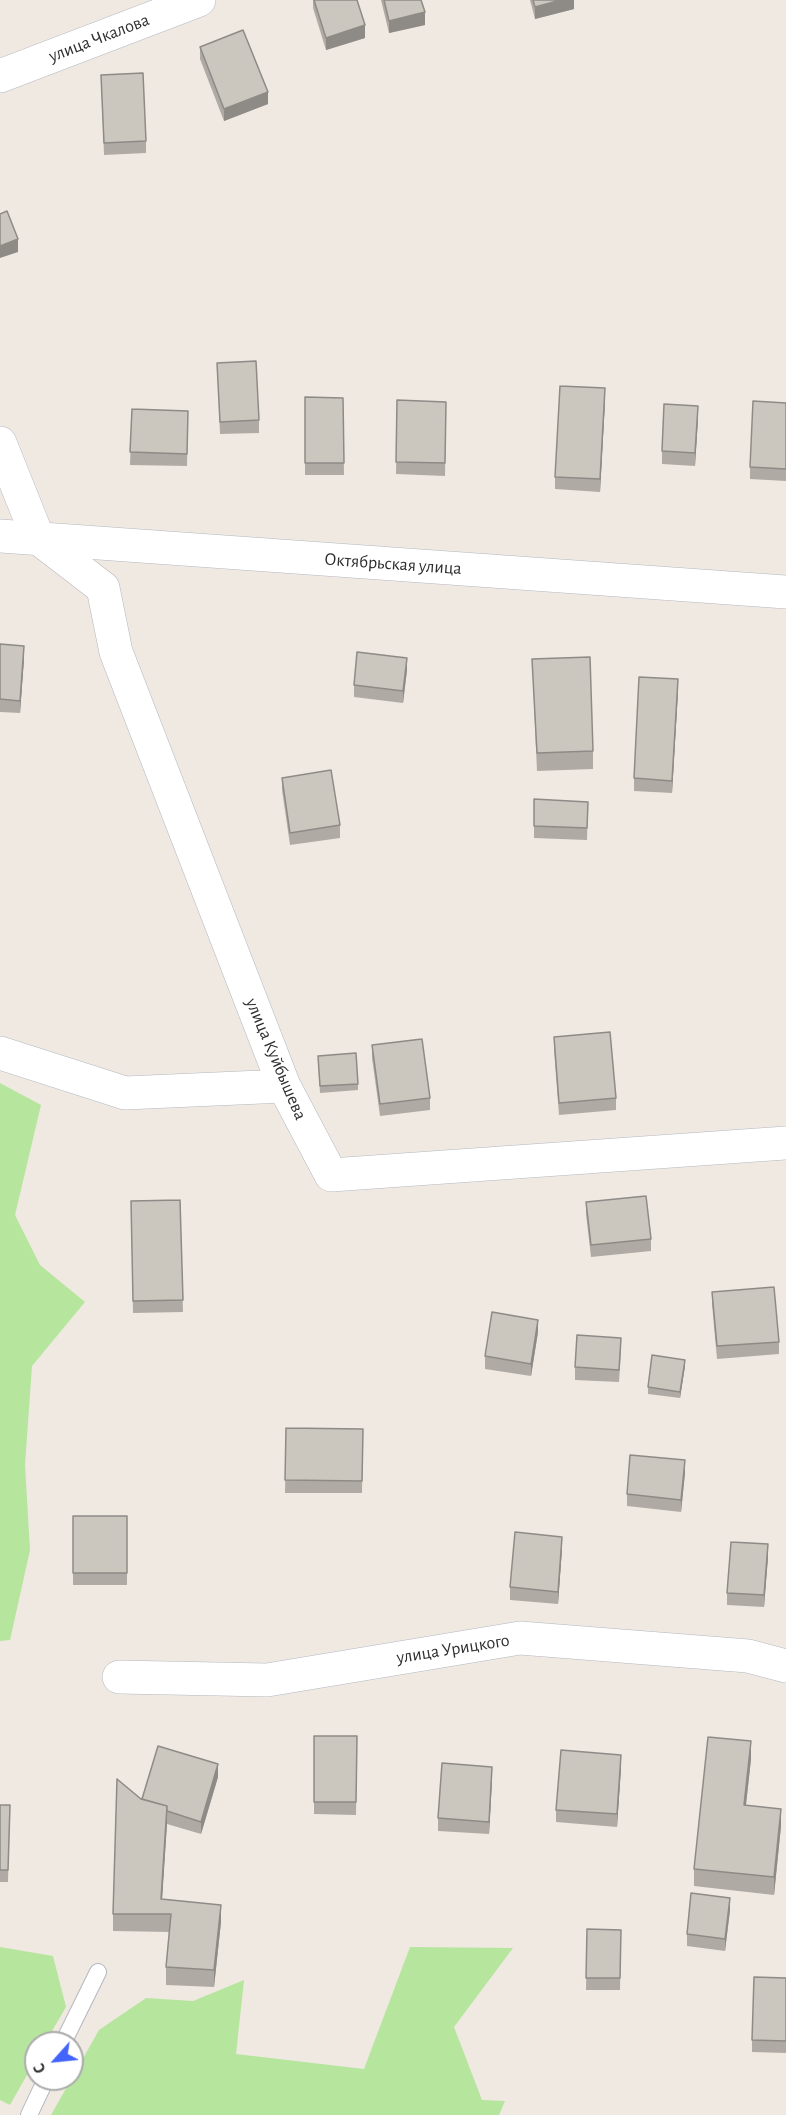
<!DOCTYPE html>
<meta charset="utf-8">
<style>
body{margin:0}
#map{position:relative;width:786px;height:2115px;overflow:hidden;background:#efe9e1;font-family:"Alegreya Sans",sans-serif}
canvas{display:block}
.north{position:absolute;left:24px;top:2031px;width:60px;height:60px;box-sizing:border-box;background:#fff;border:2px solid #ababab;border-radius:50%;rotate:243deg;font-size:16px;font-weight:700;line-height:24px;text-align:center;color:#2e2e2e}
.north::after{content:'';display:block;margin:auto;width:21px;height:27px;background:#4264fb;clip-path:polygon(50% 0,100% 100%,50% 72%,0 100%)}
</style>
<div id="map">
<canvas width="786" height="2115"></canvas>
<div class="north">С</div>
</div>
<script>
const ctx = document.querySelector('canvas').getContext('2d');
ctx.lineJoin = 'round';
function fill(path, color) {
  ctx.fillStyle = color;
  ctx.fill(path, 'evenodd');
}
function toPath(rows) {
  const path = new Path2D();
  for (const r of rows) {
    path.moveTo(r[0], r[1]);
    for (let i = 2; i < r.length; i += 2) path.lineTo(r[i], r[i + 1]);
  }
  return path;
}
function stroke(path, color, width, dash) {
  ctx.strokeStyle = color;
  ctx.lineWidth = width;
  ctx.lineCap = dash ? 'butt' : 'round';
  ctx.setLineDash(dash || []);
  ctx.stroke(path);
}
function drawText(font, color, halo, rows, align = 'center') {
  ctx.font = font + ' "Alegreya Sans",sans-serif';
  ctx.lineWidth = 6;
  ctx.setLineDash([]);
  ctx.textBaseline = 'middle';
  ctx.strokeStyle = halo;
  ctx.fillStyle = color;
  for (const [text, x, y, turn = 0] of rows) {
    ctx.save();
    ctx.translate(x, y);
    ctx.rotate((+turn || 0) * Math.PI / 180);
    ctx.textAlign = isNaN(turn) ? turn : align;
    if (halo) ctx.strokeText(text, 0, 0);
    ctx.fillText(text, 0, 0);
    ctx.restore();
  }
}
fill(toPath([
 [0,1083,41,1105,15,1215,40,1265,85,1302,32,1366,25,1465,30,1550,10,1640,0,1641],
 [0,1947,53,1956,66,2007,45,2043,36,2043,36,2059,10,2105,0,2100],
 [410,1947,513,1948,454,2027,482,2100,505,2101,499,2115,51,2115,99,2030,146,1998,193,2001,244,1980,236,2054,364,2069]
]), '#b6e59e');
const service = toPath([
 [63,2043,98,1972],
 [29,2115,46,2079]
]);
const minor = toPath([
 [0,76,199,0],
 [0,443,38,538,103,588,116,652,284,1086,331,1175,786,1143],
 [0,1053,125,1093,284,1086],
 [119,1677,267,1680,520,1638,748,1656,786,1666]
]);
const tertiary = toPath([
 [0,536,786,592]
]);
stroke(service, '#b4b7c1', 18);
stroke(minor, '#b4b7c1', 34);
stroke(tertiary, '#b4b7c1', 34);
stroke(service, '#fff', 16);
stroke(minor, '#fff', 33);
stroke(tertiary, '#fff', 33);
fill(toPath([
 [313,0,357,0,365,38,326,50,313,8],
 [381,0,421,0,425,25,389,33],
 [530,0,574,0,574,9,535,19],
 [200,47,268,104,224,121,200,59],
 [101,75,146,141,146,153,104,155],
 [217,363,259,420,259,433,220,434],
 [305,397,343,398,344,475,305,475],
 [397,400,446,402,445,476,396,474],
 [605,401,600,492,555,489,555,477],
 [786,403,786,481,750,479,750,467],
 [132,409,188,411,187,466,130,465],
 [698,418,695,466,662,464,662,451],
 [0,644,24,659,20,713,0,712],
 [532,659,593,751,593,769,537,771],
 [407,670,403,703,354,697,354,685],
 [678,691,672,793,634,791,634,778],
 [282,778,340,825,340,838,290,845,282,790],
 [534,799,588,802,587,840,534,838],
 [554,1037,616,1098,616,1110,559,1115,554,1049],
 [372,1045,430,1098,430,1110,380,1116,372,1058],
 [318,1062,358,1084,358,1090,320,1093],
 [180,1200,183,1312,133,1313,131,1201],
 [586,1202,651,1239,651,1251,591,1257,586,1214],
 [712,1292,779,1342,779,1354,717,1359,712,1304],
 [538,1332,531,1376,485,1369,485,1356],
 [621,1350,619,1382,575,1380,575,1367],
 [685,1366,680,1398,648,1394,648,1387],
 [286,1428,363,1429,362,1493,285,1493],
 [685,1473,681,1512,627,1506,627,1494],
 [73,1516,127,1516,127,1585,73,1585],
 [562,1549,558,1604,510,1600,510,1587],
 [768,1557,764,1607,727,1605,727,1593],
 [314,1736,357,1736,356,1815,314,1814],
 [751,1759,746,1805,781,1826,774,1895,694,1886,694,1869],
 [621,1768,617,1827,556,1822,556,1810],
 [218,1777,201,1834,167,1824,162,1899,221,1922,214,1987,166,1985,166,1967,170,1932,113,1931,113,1914,141,1799],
 [492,1779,489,1834,438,1831,438,1818],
 [0,1805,10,1805,8,1882,0,1882],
 [730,1910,725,1951,687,1946,687,1934],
 [587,1929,621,1930,620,1990,586,1990],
 [786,1978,786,2053,752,2052,752,2040]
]), '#afaba4');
fill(toPath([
 [561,0,574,0,574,9,535,19,535,7],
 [425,12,425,25,389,33,389,21],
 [365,25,365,38,326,50,326,38],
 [268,92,268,104,224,121,224,109],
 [18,239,18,252,0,258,0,246],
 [605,388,605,401,600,492,600,479],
 [698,406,698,418,695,466,695,453],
 [24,646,24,659,20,713,20,701],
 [407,658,407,670,403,703,403,691],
 [678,679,678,691,672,793,672,781],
 [538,1320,538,1332,531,1376,531,1364],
 [685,1360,685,1366,680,1398,680,1392],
 [685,1460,685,1473,681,1512,681,1500],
 [562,1537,562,1549,558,1604,558,1592],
 [768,1544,768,1557,764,1607,764,1595],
 [751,1741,751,1759,744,1822,744,1805],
 [621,1755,621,1768,617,1827,617,1814],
 [218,1764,218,1777,201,1834,201,1822],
 [492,1767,492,1779,489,1834,489,1822],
 [167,1806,167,1823,161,1916,161,1899],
 [781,1809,781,1826,774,1895,774,1877],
 [730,1898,730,1910,725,1951,725,1939],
 [221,1905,221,1922,214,1987,214,1970]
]), '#8e8b86');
const building = toPath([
 [314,0,357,0,365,25,326,38,314,0],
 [384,0,421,0,425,12,389,21,384,0],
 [533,0,561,0,535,7,533,0],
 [243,30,268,92,224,109,200,47,243,30],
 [143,73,146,141,104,143,101,75,143,73],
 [7,211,18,239,0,246,0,214,7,211],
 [256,361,259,420,220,422,217,363,256,361],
 [560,386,605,388,600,479,555,477,560,386],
 [305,397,343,398,344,463,305,463,305,397],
 [397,400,446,402,445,463,396,462,397,400],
 [753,401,786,403,786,469,750,467,753,401],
 [664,404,698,406,695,453,662,451,664,404],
 [132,409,188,411,187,454,130,452,132,409],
 [0,644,24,646,20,701,0,699,0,644],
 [357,652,407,658,403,691,354,685,357,652],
 [590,657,593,751,537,753,532,659,590,657],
 [639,677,678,679,672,781,634,778,639,677],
 [331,770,340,825,290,833,282,778,331,770],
 [534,799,588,802,587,828,534,826,534,799],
 [610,1032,616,1098,559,1103,554,1037,610,1032],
 [422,1039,430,1098,380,1104,372,1045,422,1039],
 [356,1053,358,1084,320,1086,318,1056,356,1053],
 [646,1196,651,1239,591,1245,586,1202,646,1196],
 [180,1200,183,1300,133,1301,131,1201,180,1200],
 [774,1287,779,1342,717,1346,712,1292,774,1287],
 [492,1312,538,1320,531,1364,485,1356,492,1312],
 [577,1335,621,1338,619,1370,575,1367,577,1335],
 [652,1355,685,1360,680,1392,648,1387,652,1355],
 [286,1428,363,1429,362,1481,285,1480,286,1428],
 [630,1455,685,1460,681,1500,627,1494,630,1455],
 [73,1516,127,1516,127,1573,73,1573,73,1516],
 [515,1532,562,1537,558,1592,510,1587,515,1532],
 [731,1542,768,1544,764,1595,727,1593,731,1542],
 [314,1736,357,1736,356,1802,314,1802,314,1736],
 [708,1737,751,1741,744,1805,781,1809,774,1877,694,1869,708,1737],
 [158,1746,218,1764,201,1822,167,1811,167,1806,142,1799,158,1746],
 [561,1750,621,1755,617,1814,556,1810,561,1750],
 [442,1763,492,1767,489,1822,438,1818,442,1763],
 [117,1779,141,1799,167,1806,161,1899,221,1905,214,1970,166,1967,171,1914,113,1914,117,1779],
 [0,1805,10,1805,8,1870,0,1870,0,1805],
 [691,1893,730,1898,725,1939,687,1934,691,1893],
 [587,1929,621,1930,620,1978,586,1978,587,1929],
 [754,1977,786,1978,786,2041,752,2040,754,1977]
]);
fill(building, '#cbc7bf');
stroke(building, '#8e8b86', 1.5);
drawText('18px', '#2e2e2e', '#fff', [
 ["улица Чкалова",99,38,-21],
 ["Октябрьская улица",393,564,4],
 ["улица Куйбышева",276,1059,67],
 ["улица Урицкого",453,1649,-9]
]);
</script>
